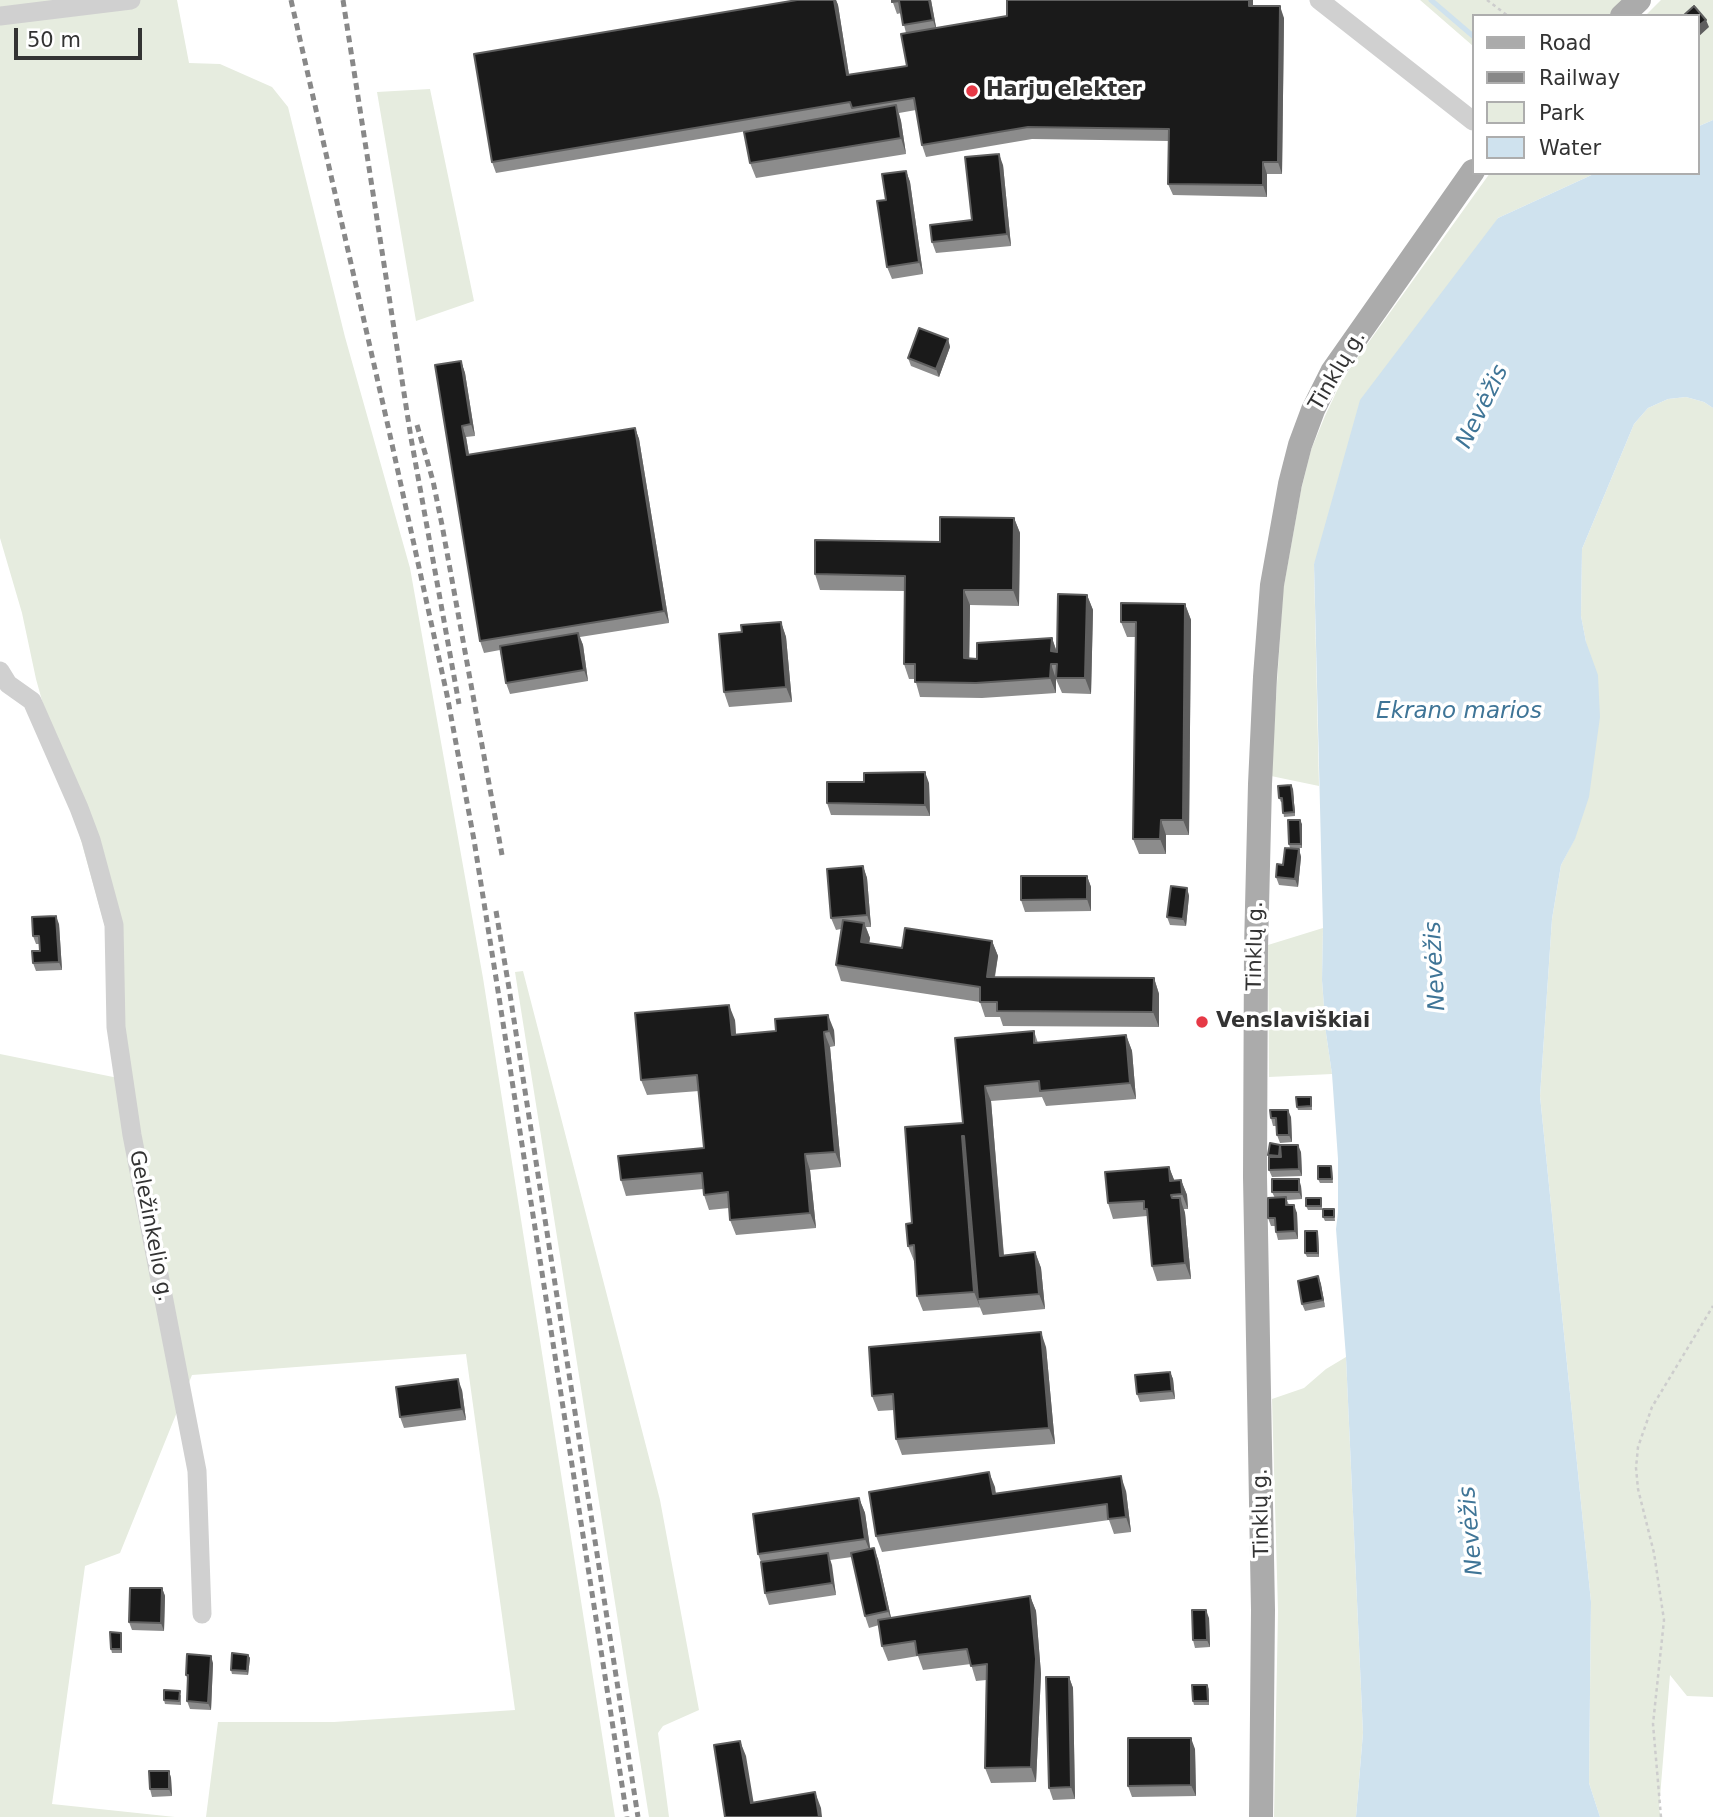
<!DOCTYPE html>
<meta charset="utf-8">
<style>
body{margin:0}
#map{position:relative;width:1713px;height:1817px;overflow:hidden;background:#fff;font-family:"DejaVu Sans",sans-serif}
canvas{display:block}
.legend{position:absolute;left:1472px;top:14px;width:228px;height:161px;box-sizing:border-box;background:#fff;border:2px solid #adadad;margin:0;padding:9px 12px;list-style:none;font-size:21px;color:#333}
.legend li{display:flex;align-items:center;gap:14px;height:35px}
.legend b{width:35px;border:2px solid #adadad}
.scale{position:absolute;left:14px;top:28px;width:128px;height:32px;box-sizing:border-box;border:4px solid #333;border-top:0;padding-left:9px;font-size:21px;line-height:24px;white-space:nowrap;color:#333;-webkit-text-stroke:5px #fff;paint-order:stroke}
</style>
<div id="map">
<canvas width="1713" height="1817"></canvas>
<ul class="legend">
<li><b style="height:9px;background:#ababab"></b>Road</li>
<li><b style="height:9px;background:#888"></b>Railway</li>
<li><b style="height:19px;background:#e6ecdf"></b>Park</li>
<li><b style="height:19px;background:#cfe2ee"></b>Water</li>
</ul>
<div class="scale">50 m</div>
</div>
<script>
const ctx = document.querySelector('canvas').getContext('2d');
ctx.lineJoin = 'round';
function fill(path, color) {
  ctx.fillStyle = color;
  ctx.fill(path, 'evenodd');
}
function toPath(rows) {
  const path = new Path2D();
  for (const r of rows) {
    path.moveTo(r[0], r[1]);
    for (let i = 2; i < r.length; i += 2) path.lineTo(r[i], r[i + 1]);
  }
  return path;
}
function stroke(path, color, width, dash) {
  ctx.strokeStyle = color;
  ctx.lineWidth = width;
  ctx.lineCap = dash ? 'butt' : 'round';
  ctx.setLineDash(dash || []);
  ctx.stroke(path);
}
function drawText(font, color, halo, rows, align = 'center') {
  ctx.font = font + ' "DejaVu Sans",sans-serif';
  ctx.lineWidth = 7;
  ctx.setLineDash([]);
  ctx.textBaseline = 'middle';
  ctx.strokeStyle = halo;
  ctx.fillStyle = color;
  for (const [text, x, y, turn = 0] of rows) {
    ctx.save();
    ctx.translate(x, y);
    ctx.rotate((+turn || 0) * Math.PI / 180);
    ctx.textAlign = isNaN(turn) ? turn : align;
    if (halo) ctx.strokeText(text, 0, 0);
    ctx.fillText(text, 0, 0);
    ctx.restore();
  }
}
fill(toPath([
 [0,0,177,0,189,63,220,64,272,87,288,107,345,337,410,568,483,978,615,1817,206,1817,218,1722,334,1722,515,1710,466,1354,192,1375,120,1553,85,1566,52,1804,175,1817,0,1817,0,1054,123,1079,116,966,36,679,22,613,0,538],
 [1420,0,1634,0,1616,16,1473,16,1473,46],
 [1661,0,1713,0,1713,120,1697,127,1697,16,1645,16],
 [430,89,474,301,416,321,377,92],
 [1490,173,1596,173,1498,218,1314,564,1319,786,1271,776,1283,591,1301,490,1311,450,1325,416,1343,378],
 [1686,397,1704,402,1713,408,1713,1697,1687,1696,1670,1675,1659,1809,1661,1817,1600,1817,1589,1783,1591,1602,1540,1096,1552,919,1561,865,1575,838,1586,642,1581,616,1582,549,1634,424,1648,408,1668,399],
 [1323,928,1322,980,1326,1033,1332,1074,1269,1077,1268,945],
 [523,971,660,1500,699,1710,663,1726,658,1733,669,1817,649,1817,515,972],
 [1346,1357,1363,1733,1356,1817,1274,1817,1278,1611,1272,1399,1304,1388,1326,1369]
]), '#e6ecdf');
fill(toPath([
 [1713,120,1713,408,1704,402,1686,397,1668,399,1648,408,1634,424,1582,549,1581,616,1586,642,1598,675,1600,717,1589,797,1575,839,1561,865,1552,919,1540,1096,1591,1602,1589,1783,1600,1817,1356,1817,1363,1733,1346,1357,1336,1229,1338,1212,1338,1159,1332,1074,1326,1033,1322,980,1323,928,1314,564,1360,400,1498,218,1596,173,1697,173,1697,127]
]), '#cfe2ee');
stroke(toPath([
 [1431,0,1473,36]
]), '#cfe2ee', 5);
stroke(toPath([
 [1487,0,1508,16],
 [1661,1817,1653,1724,1664,1620,1654,1553,1638,1489,1636,1468,1638,1447,1652,1407,1713,1306]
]), '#cdcdcd', 2.5, [3.5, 3.5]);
stroke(toPath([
 [1319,0,1473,121],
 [0,16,131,0],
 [0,671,8,684,32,701,79,808,91,840,114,925,116,1027,132,1135,197,1471,202,1614]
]), '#d0d0d0', 19);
stroke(toPath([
 [1622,16,1639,0],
 [1261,1817,1263,1610,1255,1177,1256,948,1260,784,1265,677,1272,585,1290,484,1300,445,1313,410,1332,372,1473,171]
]), '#ababab', 24);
stroke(toPath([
 [291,0,388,426,447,695,474,840,496,978,627,1817],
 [343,0,411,438,459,704],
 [417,425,433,481,442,525,502,855],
 [496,911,509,988,638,1817]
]), '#888', 5, [7, 5]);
fill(toPath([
 [797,0,836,0,838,5,849,75,907,66,906,33,901,13,897,14,892,0,931,0,936,28,1253,6,1284,18,1282,174,1267,174,1267,197,1173,195,1168,184,1169,141,1032,139,926,157,922,145,916,110,899,113,901,121,906,154,756,178,750,163,759,129,496,173,492,162],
 [1003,165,1011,246,936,253,932,242,972,220],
 [906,171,910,182,923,274,892,279,887,267,886,200],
 [948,339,950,347,939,377,911,366,908,358],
 [461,361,465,373,475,436,466,437,469,455,635,428,639,439,669,623,580,637,583,645,588,681,510,694,506,683,500,650,484,653,480,641,435,365],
 [1014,518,1020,533,1019,606,970,605,969,658,977,659,1052,638,1057,652,1087,595,1093,610,1091,694,1062,693,1056,679,1056,693,982,698,920,697,915,679,909,679,904,664,905,591,820,590,815,574,940,542],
 [1185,604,1191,620,1189,835,1166,835,1166,854,1139,854,1133,839,1136,637,1127,637,1121,622],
 [781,622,786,637,792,702,729,707,724,692,742,632],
 [929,783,930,816,831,815,827,803],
 [1293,789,1295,816,1284,817,1282,802,1281,802,1279,798],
 [1302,824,1302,848,1290,848,1289,844],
 [1299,849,1301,857,1298,887,1279,885,1276,877,1283,865],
 [863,866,867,878,871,927,866,927,870,938,869,943,902,948,992,941,998,956,995,977,1154,978,1159,994,1159,1027,1003,1026,1000,1017,985,1017,980,1002,841,981,836,965,841,929,836,930,831,918],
 [1087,876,1091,887,1091,911,1025,912,1021,900],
 [1187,888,1189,896,1186,926,1170,925,1167,917],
 [59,924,62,970,36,971,33,963,40,951,39,944,36,944,33,936],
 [735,1020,736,1035,834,1030,835,1046,830,1047,841,1167,810,1170,816,1228,736,1235,730,1220,729,1208,709,1210,704,1195,703,1189,626,1196,621,1180,704,1148,699,1091,647,1095,641,1080],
 [1034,1031,1038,1043,1126,1035,1132,1051,1136,1099,1046,1106,1042,1097,991,1101,1004,1255,1035,1252,1041,1268,1045,1309,983,1315,979,1305,980,1307,923,1311,917,1296,915,1261,914,1261,908,1246,912,1223,963,1123,955,1038],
 [1311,1097,1312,1101,1312,1110,1298,1110,1297,1107],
 [1291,1117,1292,1142,1280,1143,1277,1135,1277,1126,1273,1126,1271,1118],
 [1280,1147,1301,1152,1302,1176,1272,1177,1269,1170,1268,1155],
 [1331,1166,1332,1170,1333,1183,1320,1183,1318,1179],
 [1169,1167,1174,1180,1181,1180,1187,1195,1188,1209,1184,1209,1185,1213,1191,1279,1157,1281,1152,1266,1147,1216,1113,1219,1108,1203],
 [1301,1186,1302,1199,1287,1200,1289,1205,1297,1213,1298,1239,1278,1240,1276,1232,1275,1226,1271,1226,1268,1218,1275,1198,1272,1192],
 [1321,1198,1322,1202,1322,1210,1308,1210,1306,1206],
 [1334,1209,1335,1221,1325,1221,1323,1217],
 [1317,1231,1318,1234,1319,1257,1307,1257,1305,1253],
 [1318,1276,1325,1307,1305,1311,1302,1304],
 [1046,1347,1055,1444,902,1455,896,1439,894,1410,878,1411,872,1396],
 [1170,1372,1173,1379,1175,1399,1140,1402,1137,1394],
 [462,1390,466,1420,404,1428,400,1417],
 [989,1472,996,1494,1126,1491,1131,1532,1114,1534,1109,1520,882,1552,876,1536],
 [859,1498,865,1513,870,1549,878,1559,891,1618,1030,1596,1036,1611,1041,1674,1036,1782,991,1783,985,1768,986,1680,976,1681,971,1664,923,1670,918,1656,888,1661,882,1646,879,1625,869,1628,865,1616,852,1557,830,1560,836,1595,769,1605,765,1593,761,1562,758,1554],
 [162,1588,165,1596,164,1631,132,1630,129,1622],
 [1209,1618,1210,1647,1195,1648,1193,1640],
 [121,1633,122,1636,122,1653,112,1653,111,1649],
 [248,1655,250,1658,248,1675,232,1674,231,1670],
 [213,1663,211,1710,190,1709,187,1701,188,1681,186,1675],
 [1069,1677,1073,1688,1075,1799,1053,1800,1049,1788],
 [1207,1685,1209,1689,1209,1705,1194,1705,1193,1701],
 [181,1695,181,1705,165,1704,164,1700],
 [1195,1749,1196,1796,1132,1797,1128,1786],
 [169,1771,171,1778,172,1796,152,1797,150,1789]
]), '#8c8c8c');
fill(toPath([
 [834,0,836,0,838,5,851,87,847,75],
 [929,0,931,0,937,32,933,20],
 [1249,0,1253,0,1253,18,1249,6],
 [1280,6,1284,18,1282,174,1278,162],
 [1706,20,1709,27,1697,38,1697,27],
 [896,105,901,121,906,154,901,138],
 [999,154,1003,165,1011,246,1007,234],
 [1263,162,1267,174,1267,197,1263,185],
 [906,171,910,182,923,274,919,262],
 [948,339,950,347,939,377,936,369],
 [461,361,465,373,475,436,471,424],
 [462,426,466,437,471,466,467,455],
 [635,428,639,439,669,623,664,611],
 [1014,518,1020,533,1019,606,1013,590],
 [964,590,970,605,969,674,964,658],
 [1087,595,1093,610,1091,694,1085,678],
 [1185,604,1191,620,1189,835,1183,820],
 [781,622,786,637,792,702,786,687],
 [578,633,583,645,588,681,584,670],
 [1052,638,1057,653,1051,651],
 [1051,664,1056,679,1056,693,1050,678],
 [925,772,929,783,930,816,925,805],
 [1291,785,1293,789,1295,816,1294,812],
 [1161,820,1166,835,1166,854,1160,839],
 [1300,820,1302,824,1302,848,1301,844],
 [1299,849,1301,857,1298,887,1295,879],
 [863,866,867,878,871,927,867,915],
 [1087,876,1091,887,1091,911,1087,899],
 [1187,888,1189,896,1186,926,1183,919],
 [56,916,59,924,62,970,59,962],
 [864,923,870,938,867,957,861,942],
 [992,941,998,956,992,992,987,977],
 [1154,978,1159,994,1159,1027,1153,1012],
 [729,1005,735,1020,737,1051,732,1035],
 [828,1015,834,1030,835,1046,829,1031],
 [824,1032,830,1047,841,1167,835,1152],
 [1126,1035,1132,1051,1136,1099,1130,1083],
 [985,1086,991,1101,1005,1271,1000,1256],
 [1288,1110,1291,1117,1292,1142,1289,1135],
 [962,1136,968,1152,978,1299,980,1307,974,1292],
 [1298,1145,1301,1152,1302,1176,1299,1169],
 [805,1154,810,1170,816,1228,810,1213],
 [1169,1167,1175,1182,1176,1196,1170,1181],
 [1299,1179,1301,1186,1302,1199,1299,1192],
 [1181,1180,1187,1195,1188,1209,1182,1194],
 [1180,1198,1185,1213,1191,1279,1185,1263],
 [1294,1205,1297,1213,1298,1239,1295,1231],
 [1317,1231,1318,1234,1319,1257,1318,1253],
 [1035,1252,1041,1268,1045,1309,1039,1294],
 [1318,1276,1321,1284,1325,1307,1323,1300],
 [1041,1332,1046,1347,1055,1444,1049,1428],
 [1170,1372,1173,1379,1175,1399,1172,1391],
 [458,1379,462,1390,466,1420,462,1409],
 [989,1472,995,1487,998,1510,993,1494],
 [1121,1476,1126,1491,1131,1532,1126,1517],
 [859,1498,865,1513,871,1554,865,1539],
 [874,1548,878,1559,892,1622,888,1611],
 [828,1553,832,1565,836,1595,832,1583],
 [162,1588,165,1596,164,1631,161,1623],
 [1030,1596,1036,1611,1041,1674,1036,1782,1031,1767],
 [1206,1610,1209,1618,1210,1647,1207,1640],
 [121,1633,122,1636,122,1653,121,1649],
 [248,1655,250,1658,248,1675,247,1671],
 [211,1656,213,1663,211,1710,208,1703],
 [1069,1677,1073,1688,1075,1799,1071,1787],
 [1191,1738,1195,1749,1196,1796,1191,1785],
 [740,1741,746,1756,756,1817,751,1803],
 [169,1771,171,1778,172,1796,169,1789],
 [815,1792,821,1808,822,1817,819,1817]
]), '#5f5f5f');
const building = toPath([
 [797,0,834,0,847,75,907,66,901,34,1007,16,1007,0,1249,0,1249,6,1280,6,1278,162,1263,162,1263,185,1168,184,1169,129,1028,127,922,145,914,98,852,108,850,102,492,162,474,54,797,0],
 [892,0,929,0,933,20,903,25,899,1,892,2,892,0],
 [1694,6,1706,20,1697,27,1697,16,1683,16,1694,6],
 [896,105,901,138,750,163,744,132,896,105],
 [999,154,1007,234,932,242,930,225,972,220,965,157,999,154],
 [906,171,919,262,887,267,877,201,886,200,882,174,906,171],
 [919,328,948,339,936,369,908,358,919,328],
 [461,361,471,424,462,426,467,455,635,428,664,611,480,641,435,365,461,361],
 [940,517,1014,518,1013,590,964,590,964,658,977,659,977,643,1052,638,1051,651,1057,652,1058,594,1087,595,1085,678,1056,678,1057,664,1051,664,1050,678,976,683,915,682,915,664,904,664,905,576,815,574,815,540,940,542,940,517],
 [1121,603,1185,604,1183,820,1161,820,1160,839,1133,839,1136,622,1121,622,1121,603],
 [781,622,786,687,724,692,719,634,742,632,741,625,781,622],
 [578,633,584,670,506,683,500,646,578,633],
 [925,772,925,805,827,803,827,782,864,782,864,773,925,772],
 [1291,785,1294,812,1283,813,1282,798,1279,798,1278,786,1291,785],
 [1288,820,1300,820,1301,844,1289,844,1288,820],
 [1285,848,1299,849,1295,879,1276,877,1277,864,1283,865,1285,848],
 [863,866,867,915,831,918,827,869,863,866],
 [1021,876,1087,876,1087,899,1021,900,1021,876],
 [1171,886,1187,888,1183,919,1167,917,1171,886],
 [56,916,59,962,33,963,32,951,40,951,39,936,33,936,32,917,56,916],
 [843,920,864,923,861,942,902,948,905,928,992,941,987,977,1154,978,1153,1012,997,1011,997,1002,980,1002,980,987,836,965,843,920],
 [729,1005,732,1035,776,1031,775,1019,828,1015,829,1031,824,1032,835,1152,805,1154,810,1213,730,1220,728,1192,704,1195,702,1173,621,1180,618,1156,704,1148,697,1075,641,1080,635,1013,729,1005],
 [1034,1031,1034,1043,1126,1035,1130,1083,1040,1091,1039,1081,985,1086,1000,1256,1035,1252,1039,1294,978,1299,964,1136,962,1136,974,1292,917,1296,914,1245,908,1246,906,1224,912,1223,905,1127,963,1123,955,1038,1034,1031],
 [1296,1097,1311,1097,1311,1106,1297,1107,1296,1097],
 [1270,1110,1288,1110,1289,1135,1277,1135,1276,1118,1271,1118,1270,1110],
 [1270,1143,1280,1145,1279,1156,1268,1155,1270,1143],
 [1280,1145,1298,1145,1299,1169,1269,1170,1269,1157,1281,1157,1280,1145],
 [1318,1166,1331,1166,1332,1179,1318,1179,1318,1166],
 [1169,1167,1170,1181,1181,1180,1182,1194,1171,1195,1172,1198,1180,1198,1185,1263,1152,1266,1147,1209,1144,1209,1144,1201,1108,1203,1105,1172,1169,1167],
 [1272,1179,1299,1179,1299,1192,1272,1192,1272,1179],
 [1286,1197,1286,1205,1294,1205,1295,1231,1276,1232,1275,1218,1268,1218,1268,1198,1286,1197],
 [1306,1198,1321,1198,1321,1206,1306,1206,1306,1198],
 [1323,1209,1334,1209,1334,1217,1323,1217,1323,1209],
 [1305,1231,1317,1231,1318,1253,1305,1253,1305,1231],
 [1318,1276,1323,1300,1302,1304,1298,1281,1318,1276],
 [1041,1332,1049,1428,896,1439,893,1394,872,1396,869,1347,1041,1332],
 [1170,1372,1172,1391,1137,1394,1135,1375,1170,1372],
 [458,1379,462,1409,400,1417,396,1387,458,1379],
 [989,1472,993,1494,1121,1476,1126,1517,1108,1519,1107,1504,876,1536,869,1492,989,1472],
 [859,1498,865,1539,758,1554,753,1514,859,1498],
 [874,1548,888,1611,865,1616,851,1553,874,1548],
 [828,1553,832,1583,765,1593,761,1562,828,1553],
 [130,1588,162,1588,161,1623,129,1622,130,1588],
 [1030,1596,1036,1659,1031,1767,985,1768,987,1664,971,1666,967,1649,917,1655,915,1641,882,1646,878,1620,1030,1596],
 [1192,1610,1206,1610,1207,1640,1193,1640,1192,1610],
 [110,1632,121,1633,121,1649,111,1649,110,1632],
 [232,1653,248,1655,247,1671,231,1670,232,1653],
 [187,1654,211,1656,208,1703,187,1701,188,1675,186,1675,187,1654],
 [1046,1677,1069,1677,1071,1787,1049,1788,1046,1677],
 [1192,1685,1207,1685,1208,1701,1193,1701,1192,1685],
 [164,1690,180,1691,179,1701,164,1700,164,1690],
 [1128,1738,1191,1738,1191,1785,1128,1786,1128,1738],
 [740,1741,751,1803,815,1792,819,1817,725,1817,714,1745,740,1741],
 [149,1771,169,1771,169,1789,150,1789,149,1771]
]);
fill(building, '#1a1a1a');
stroke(building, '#5f5f5f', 2);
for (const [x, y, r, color] of [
 [972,91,7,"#e63946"],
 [1202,1022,7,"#e63946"]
]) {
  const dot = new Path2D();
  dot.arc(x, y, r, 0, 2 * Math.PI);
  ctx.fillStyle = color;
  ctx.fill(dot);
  stroke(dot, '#fff', 2.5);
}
drawText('bold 21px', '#333', '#fff', [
 ["Harju elekter",986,91],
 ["Venslaviškiai",1216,1022]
], 'left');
drawText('21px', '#333', '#fff', [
 ["Tinklų g.",1338,371,-59],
 ["Tinklų g.",1256,946,-89],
 ["Geležinkelio g.",150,1226,79],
 ["Tinklų g.",1262,1513,-91]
]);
drawText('italic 23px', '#3f7597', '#fff', [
 ["Nevėžis",1483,407,-64],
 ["Ekrano marios",1459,712],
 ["Nevėžis",1436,966,-93],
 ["Nevėžis",1472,1531,-95]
]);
</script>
